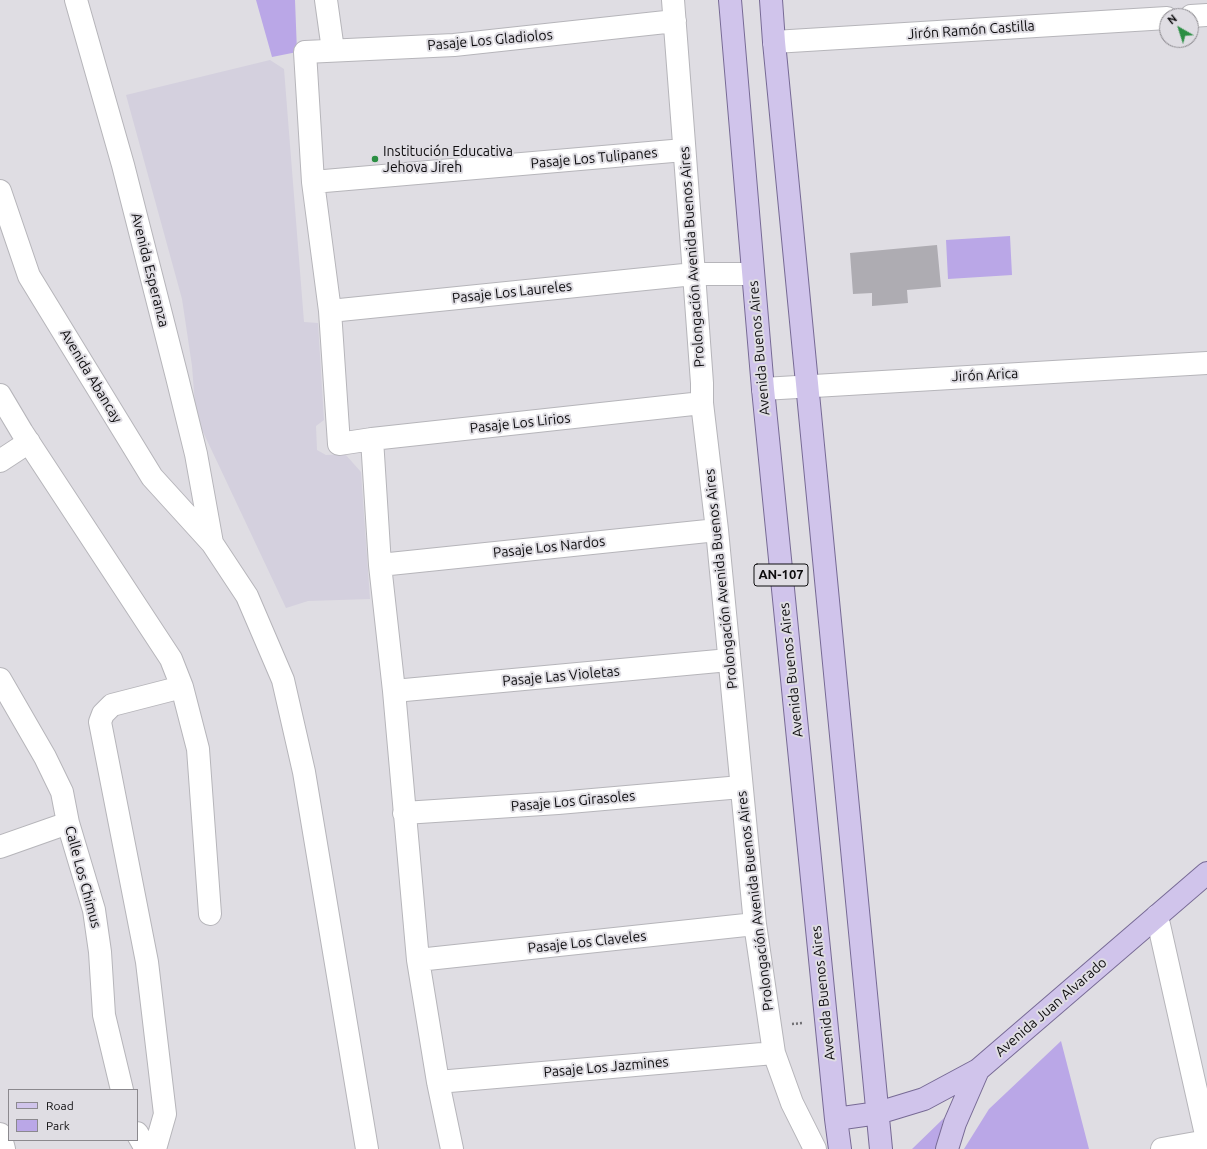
<!DOCTYPE html>
<meta charset="utf-8">
<style>
body{margin:0}
#map{position:relative;width:1207px;height:1149px;overflow:hidden;background:#dfdde3;font-family:Ubuntu,sans-serif}
canvas{display:block}
.legend{position:absolute;left:8px;top:1089px;width:130px;height:52px;box-sizing:border-box;background:#dfdde3;border:1px solid #8b898e;margin:0;padding:5px 7px;list-style:none;font-size:12px;color:#0d0c0e}
.legend li{display:flex;align-items:center;gap:8px;height:20px}
.legend b{width:20px;border:1px solid #8b898e}
.north{position:absolute;left:1159px;top:8px;width:40px;height:40px;box-sizing:border-box;background:#dfdde3;border:1px solid #8b898e;border-radius:50%;rotate:321deg;font-size:11px;font-weight:700;line-height:16px;text-align:center;color:#0d0c0e}
.north::after{content:'';display:block;margin:auto;width:14px;height:18px;background:#2b8e43;clip-path:polygon(50% 0,100% 100%,50% 72%,0 100%)}
</style>
<div id="map">
<canvas width="1207" height="1149"></canvas>
<ul class="legend">
<li><b style="height:5px;background:#d0c4eb"></b>Road</li>
<li><b style="height:11px;background:#baa7e7"></b>Park</li>
</ul>
<div class="north">N</div>
</div>
<script>
const ctx = document.querySelector('canvas').getContext('2d');
ctx.lineJoin = 'round';
function fill(path, color) {
  ctx.fillStyle = color;
  ctx.fill(path, 'evenodd');
}
function toPath(rows) {
  const path = new Path2D();
  for (const r of rows) {
    path.moveTo(r[0], r[1]);
    for (let i = 2; i < r.length; i += 2) path.lineTo(r[i], r[i + 1]);
  }
  return path;
}
function stroke(path, color, width, dash) {
  ctx.strokeStyle = color;
  ctx.lineWidth = width;
  ctx.lineCap = dash ? 'butt' : 'round';
  ctx.setLineDash(dash || []);
  ctx.stroke(path);
}
function drawText(font, color, halo, rows, align = 'center') {
  ctx.font = font + ' Ubuntu,sans-serif';
  ctx.lineWidth = 4;
  ctx.setLineDash([]);
  ctx.textBaseline = 'middle';
  ctx.strokeStyle = halo;
  ctx.fillStyle = color;
  for (const [text, x, y, turn = 0] of rows) {
    ctx.save();
    ctx.translate(x, y);
    ctx.rotate((+turn || 0) * Math.PI / 180);
    ctx.textAlign = isNaN(turn) ? turn : align;
    if (halo) ctx.strokeText(text, 0, 0);
    ctx.fillText(text, 0, 0);
    ctx.restore();
  }
}
fill(toPath([
 [270,60,284,69,304,322,318,323,324,420,316,426,317,450,326,455,345,454,361,472,370,599,308,601,286,608,196,417,192,366,182,299,126,95]
]), '#d4d0de');
fill(toPath([
 [256,0,295,0,297,52,272,57],
 [1010,236,1012,275,948,279,946,240],
 [1061,1041,1089,1149,964,1149,989,1109],
 [944,1118,936,1149,912,1149]
]), '#baa7e7');
fill(toPath([
 [937,245,941,287,907,290,908,303,872,306,872,293,853,294,850,253]
]), '#aeacb2');
const minor = toPath([
 [76,0,123,165,177,377,196,454,212,543],
 [326,0,333,50],
 [673,0,694,274,702,383,702,403,717,530,755,924,774,1053,792,1103,815,1149],
 [1191,16,1207,15],
 [675,21,454,45,305,52,313,182,330,311,339,444,372,439,702,403],
 [774,42,1167,18],
 [313,182,684,150],
 [0,191,29,276,152,477,212,543,247,596,283,680,304,772,367,1149],
 [330,311,694,274,753,274],
 [763,389,1207,363],
 [0,395,22,432,171,659,182,687,198,749,210,914],
 [372,439,380,565,394,691,418,960,438,1082,452,1149],
 [0,461,29,442],
 [380,565,717,530],
 [0,679,45,757,62,792,68,823,94,910,100,952,104,1015,122,1090],
 [394,691,729,660],
 [404,813,558,803,741,787],
 [0,847,68,823],
 [1157,916,1207,1139],
 [418,960,755,924],
 [438,1082,774,1053],
 [137,1133,146,1149],
 [0,1134,4,1149],
 [155,1149,165,1114,147,962,100,722,103,714,112,705,182,687],
 [1162,1149,1207,1141]
]);
const major = toPath([
 [730,0,763,389,836,1119,840,1149],
 [771,0,774,42,881,1149],
 [836,1119,878,1113,924,1099,978,1070,1207,873],
 [947,1149,955,1123,978,1070]
]);
stroke(minor, '#b6b5ba', 24);
stroke(major, '#776a95', 24);
stroke(toPath([
 [792,1024,803,1023]
]), '#717074', 2.5, [2, 2]);
stroke(minor, '#fff', 22);
stroke(major, '#d0c4eb', 22);
for (const [x, y, r, color] of [
 [375,159,4,"#2b8e43"]
]) {
  const dot = new Path2D();
  dot.arc(x, y, r, 0, 2 * Math.PI);
  ctx.fillStyle = color;
  ctx.fill(dot);
  stroke(dot, '#dfdde3', 1.5);
}
for (const [x, y, w] of [
 [781,575,54]
]) {
  const box = new Path2D();
  box.roundRect(x - w / 2, y - 11, w, 22, 3);
  ctx.fillStyle = '#dfdde3';
  ctx.fill(box);
  stroke(box, '#0d0c0e', 1);
}
drawText('bold 13px', '#0d0c0e', null, [
 ["AN-107",781,575]
]);
drawText('14px', '#0d0c0e', '#dfdde3', [
 ["Jirón Ramón Castilla",971,30,-4],
 ["Pasaje Los Gladiolos",490,40,-5],
 ["Pasaje Los Tulipanes",594,158,-5],
 ["Prolongación Avenida Buenos Aires",692,257,-94],
 ["Avenida Esperanza",150,270,76],
 ["Pasaje Los Laureles",512,292,-6],
 ["Avenida Buenos Aires",759,348,-95],
 ["Jirón Arica",985,375,-3],
 ["Avenida Abancay",91,376,59],
 ["Pasaje Los Lirios",520,423,-6],
 ["Pasaje Los Nardos",549,547,-6],
 ["Prolongación Avenida Buenos Aires",721,579,-96],
 ["Avenida Buenos Aires",791,670,-96],
 ["Pasaje Las Violetas",561,676,-5],
 ["Pasaje Los Girasoles",573,801,-5],
 ["Calle Los Chimus",83,877,75],
 ["Prolongación Avenida Buenos Aires",755,901,-97],
 ["Pasaje Los Claveles",587,942,-6],
 ["Avenida Buenos Aires",823,993,-96],
 ["Avenida Juan Alvarado",1051,1007,-41],
 ["Pasaje Los Jazmines",606,1067,-5]
]);
drawText('14px', '#0d0c0e', '#dfdde3', [
 ["Institución Educativa",383,151],
 ["Jehova Jireh",383,167]
], 'left');
</script>
